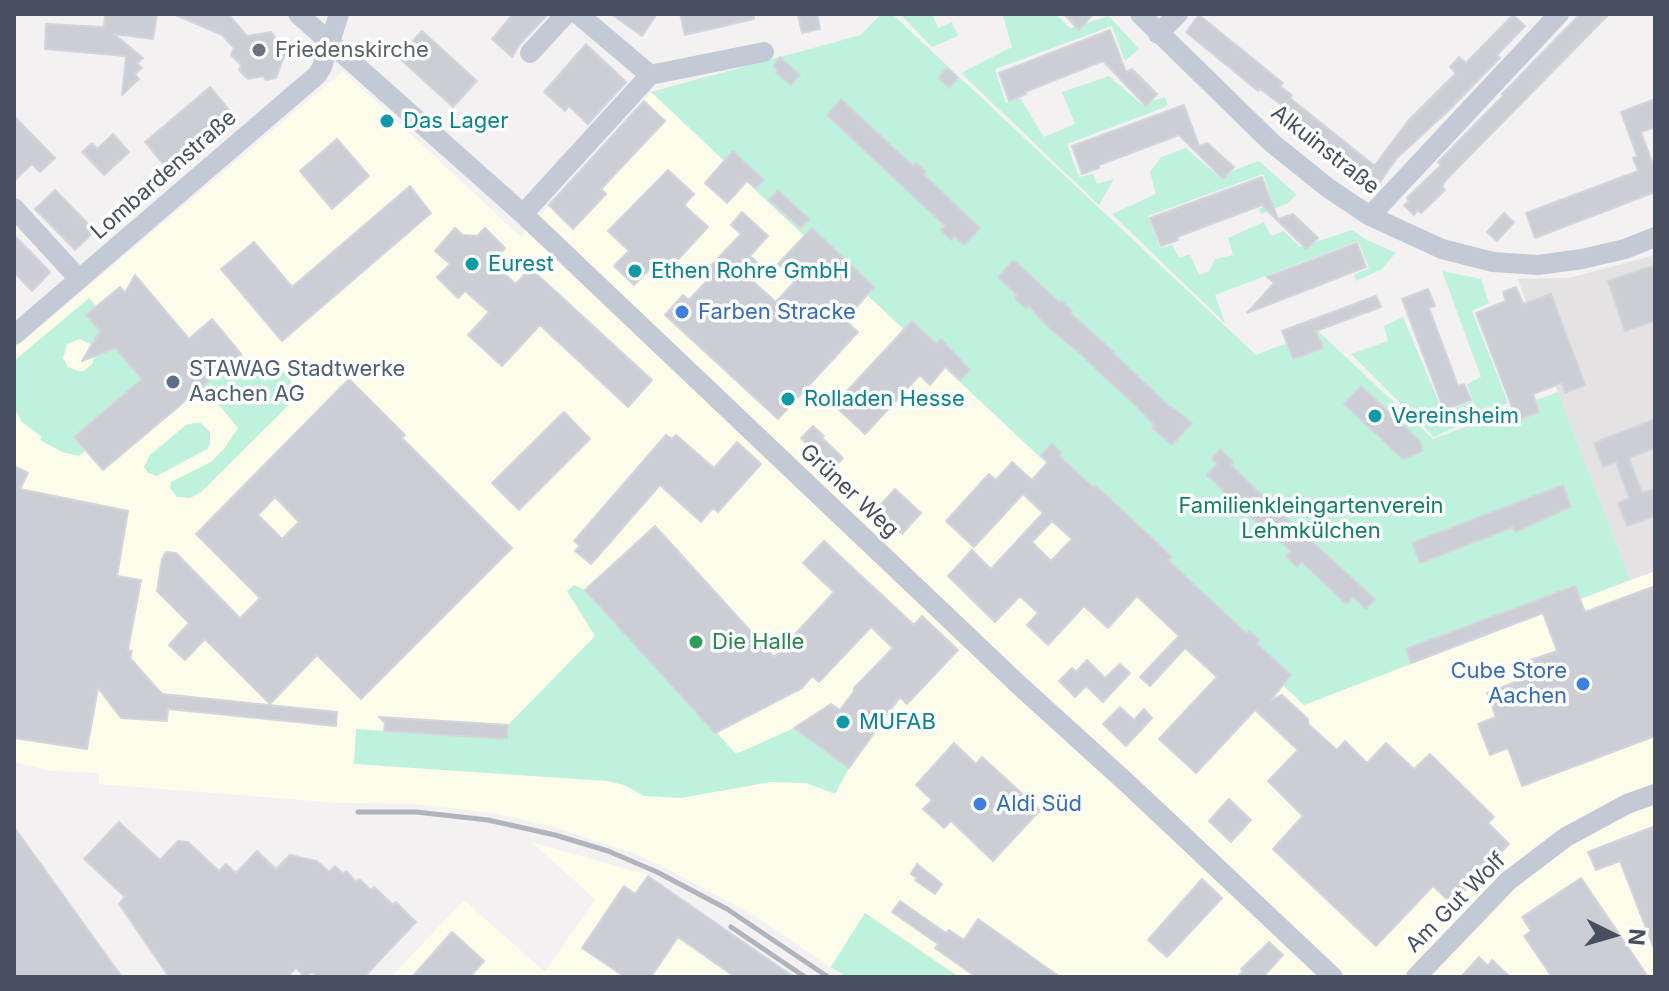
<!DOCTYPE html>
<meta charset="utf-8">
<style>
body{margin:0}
#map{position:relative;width:1669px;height:991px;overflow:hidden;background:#f3f1f1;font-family:Inter,sans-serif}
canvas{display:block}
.frame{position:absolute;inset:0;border:16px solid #474f60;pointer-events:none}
.north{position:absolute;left:1573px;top:895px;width:80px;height:80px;-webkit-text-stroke:6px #fff;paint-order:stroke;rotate:95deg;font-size:22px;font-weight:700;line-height:32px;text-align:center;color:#474f60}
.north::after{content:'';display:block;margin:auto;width:28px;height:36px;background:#474f60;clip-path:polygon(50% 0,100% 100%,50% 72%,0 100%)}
</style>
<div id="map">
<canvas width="1669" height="991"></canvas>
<div class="frame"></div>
<div class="north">N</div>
</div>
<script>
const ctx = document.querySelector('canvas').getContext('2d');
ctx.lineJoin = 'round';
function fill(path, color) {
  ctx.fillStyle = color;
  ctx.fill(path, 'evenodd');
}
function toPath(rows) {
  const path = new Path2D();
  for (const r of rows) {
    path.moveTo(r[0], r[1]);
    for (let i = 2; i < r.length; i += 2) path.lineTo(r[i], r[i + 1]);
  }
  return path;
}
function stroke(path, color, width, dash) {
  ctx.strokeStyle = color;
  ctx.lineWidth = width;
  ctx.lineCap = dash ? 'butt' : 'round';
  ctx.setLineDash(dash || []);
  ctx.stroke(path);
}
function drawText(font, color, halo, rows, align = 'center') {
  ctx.font = font + ' Inter,sans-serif';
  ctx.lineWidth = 7;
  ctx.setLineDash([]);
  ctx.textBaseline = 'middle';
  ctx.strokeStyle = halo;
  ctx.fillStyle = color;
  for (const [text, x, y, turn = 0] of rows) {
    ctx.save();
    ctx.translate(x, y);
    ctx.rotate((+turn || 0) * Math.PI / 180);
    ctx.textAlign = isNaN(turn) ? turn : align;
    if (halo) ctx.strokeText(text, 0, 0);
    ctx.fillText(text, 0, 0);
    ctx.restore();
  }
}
fill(toPath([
 [343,71,521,237,651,92,1304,705,1655,571,1655,977,959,977,865,913,830,967,755,916,668,869,636,854,554,827,492,813,414,804,340,803,99,784,99,773,51,771,14,762,14,349],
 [531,842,648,875,795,977,391,977,464,900,545,972,595,899]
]), '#fdfceb');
fill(toPath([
 [1655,255,1655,571,1630,580,1558,392,1518,279,1569,278]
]), '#e4e2e3');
fill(toPath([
 [881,14,892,14,1256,355,1318,331,1433,439,1558,392,1630,580,1304,705,651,92,861,35],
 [900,14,932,14,938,28,952,22,958,36,932,47],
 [1008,14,1056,14,1070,28,1109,16,1139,49,1125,61,1112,26,995,69,1006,103,1020,98,1044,137,1075,124,1062,92,1109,76,1141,104,1165,97,1168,106,1067,144,1079,177,1093,174,1097,184,1114,179,1099,205,961,73,1012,47,1003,16],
 [1186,148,1218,176,1259,161,1297,195,1288,203,1261,214,1259,209,1273,203,1263,174,1148,216,1160,248,1172,245,1179,258,1190,254,1199,275,1209,271,1215,259,1233,255,1228,238,1264,222,1271,236,1284,231,1300,247,1352,230,1365,239,1396,253,1382,269,1356,281,1354,275,1369,268,1358,241,1215,295,1225,323,1112,214,1156,194,1150,172,1161,157],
 [1442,271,1481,279,1489,303,1472,311,1508,403,1434,437,1351,354,1388,341,1384,326,1403,317,1443,412,1473,401,1467,384,1481,377],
 [89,298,96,306,86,315,100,331,92,345,80,339,67,344,63,358,68,367,78,371,84,371,92,364,95,356,115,348,128,363,150,371,74,437,85,450,79,456,62,452,40,440,42,437,22,422,14,408,14,361],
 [241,354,265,381,279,370,283,371,301,393,200,493,190,498,177,497,170,488,171,482,211,462,224,449,238,428,208,392,199,399,195,393],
 [194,423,201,423,210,432,210,444,207,449,157,476,148,473,144,467,150,455,186,425],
 [574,585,585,590,736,754,794,728,849,768,835,794,806,783,771,782,681,798,644,796,624,785,607,781,354,764,356,729,384,731,508,725,595,636,567,591],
 [865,913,959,977,847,977,831,967]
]), '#bef2dd');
const building = toPath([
 [105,14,157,14,153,39,114,34,143,58,137,63,142,68,135,74,139,79,122,95,126,56,45,49,46,24,104,27,105,14],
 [173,14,228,14,247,36,271,32,286,51,276,78,266,80,263,76,248,79,239,70,241,65,231,55,234,48,222,35,173,14],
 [513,14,548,14,520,44,512,57,492,39,513,14],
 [611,14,657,14,642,36,611,14],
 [680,14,753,14,754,19,685,35,680,14],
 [798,14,817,14,820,29,802,33,798,14],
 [1064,14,1093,14,1079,30,1064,14],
 [1580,14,1609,14,1446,180,1442,186,1445,190,1421,213,1418,210,1414,215,1404,205,1409,201,1407,198,1441,165,1438,162,1503,96,1502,94,1509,87,1580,14],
 [1199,15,1283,83,1280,86,1292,95,1290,98,1375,166,1362,182,1277,114,1288,100,1283,106,1260,89,1258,91,1186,32,1199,15],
 [1513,15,1525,26,1497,55,1500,58,1447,112,1397,158,1380,182,1369,173,1408,121,1456,73,1450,67,1459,57,1466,63,1513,15],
 [1110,30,1126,72,1132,69,1157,94,1146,106,1103,61,1025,92,1026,94,1009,101,999,73,1110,30],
 [422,31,477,81,453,107,398,57,422,31],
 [586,44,626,82,588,124,569,106,565,111,544,92,586,44],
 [780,57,800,75,791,85,776,73,778,70,773,66,780,57],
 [947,68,958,78,949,88,938,78,947,68],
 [210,87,230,111,165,166,145,142,210,87],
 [841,99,913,166,916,162,926,172,923,174,980,228,964,245,954,236,951,240,941,230,945,226,827,115,841,99],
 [1655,99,1655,127,1641,132,1655,170,1655,192,1535,238,1526,213,1638,171,1633,158,1637,156,1621,112,1655,99],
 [644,101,665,121,601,189,606,194,573,229,549,205,644,101],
 [1184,105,1199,146,1207,143,1234,167,1223,179,1179,135,1099,165,1099,168,1082,174,1072,146,1184,105],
 [14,116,55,158,40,172,32,164,14,181,14,116],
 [113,134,129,152,104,175,82,152,92,143,97,149,113,134],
 [337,139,369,176,332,209,300,171,337,139],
 [733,151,764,180,756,188,747,181,727,203,705,183,733,151],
 [668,170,694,194,684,205,708,227,659,280,649,270,634,285,614,266,629,251,608,231,668,170],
 [1262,177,1278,219,1293,214,1318,238,1306,249,1262,205,1177,237,1178,240,1161,246,1150,218,1262,177],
 [410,186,431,213,282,341,221,269,254,242,292,287,410,186],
 [55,190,95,231,75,250,35,209,55,190],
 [778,190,809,219,801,228,769,200,778,190],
 [742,212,768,236,750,256,761,266,750,279,776,302,796,280,778,264,812,228,874,287,845,320,858,332,778,419,665,315,683,295,689,300,711,276,706,271,741,234,731,225,742,212],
 [1504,213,1514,222,1497,241,1487,232,1504,213],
 [455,228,463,235,477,236,485,228,505,248,499,255,498,268,516,284,530,268,652,380,628,407,540,325,502,366,468,335,489,312,465,291,458,298,437,277,450,264,435,251,455,228],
 [14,235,50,272,32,291,14,272,14,235],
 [1357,243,1366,267,1247,313,1274,283,1267,277,1357,243],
 [1014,260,1060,303,1062,301,1072,311,1070,313,1114,352,1113,353,1171,408,1172,407,1192,423,1172,445,1152,428,1155,426,1138,408,1077,351,1049,328,1029,306,1026,309,1015,298,1017,295,998,277,1014,260],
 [1655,265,1655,321,1625,331,1608,281,1655,265],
 [135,275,189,339,212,319,241,354,103,470,74,437,142,379,115,348,82,361,100,331,86,315,120,287,125,293,135,275],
 [1516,287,1523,304,1551,294,1585,385,1565,393,1562,383,1533,394,1539,412,1517,420,1476,313,1506,301,1503,292,1516,287],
 [1428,289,1435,306,1429,308,1458,386,1464,384,1471,400,1444,410,1402,299,1428,289],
 [1376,296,1381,307,1316,331,1323,348,1293,359,1282,331,1376,296],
 [912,321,936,344,941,339,970,370,960,380,946,366,930,385,920,375,865,434,834,405,912,321],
 [349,379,405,435,402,438,512,548,361,699,317,655,270,704,205,639,185,660,169,645,189,623,157,591,162,559,166,552,176,553,240,618,260,598,196,534,349,379],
 [275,497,299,522,282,539,258,515,275,497],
 [1361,386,1419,440,1423,451,1403,459,1344,404,1361,386],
 [564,412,590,439,519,510,492,483,564,412],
 [1655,419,1655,448,1629,458,1642,493,1655,489,1655,516,1627,526,1618,503,1629,498,1616,462,1603,467,1594,443,1655,419],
 [813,426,824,436,822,438,843,458,833,469,801,438,813,426],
 [666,435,672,439,676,435,714,468,737,442,761,464,718,512,713,508,701,522,660,485,591,564,575,551,580,546,574,541,666,435],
 [1052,444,1062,453,1059,456,1094,488,1096,486,1106,495,1172,557,1168,560,1247,634,1249,631,1260,640,1257,644,1291,675,1271,700,1282,695,1308,719,1308,724,1337,750,1345,741,1367,763,1386,743,1414,769,1430,754,1494,817,1488,823,1509,844,1452,904,1433,886,1376,946,1273,849,1303,816,1268,781,1298,750,1255,710,1196,773,1159,739,1217,677,1185,648,1150,686,1140,677,1179,636,1137,596,1108,628,1084,606,1048,645,1027,625,1038,613,1020,596,995,622,948,576,972,550,991,569,1043,513,1023,494,974,547,946,521,989,474,996,480,1012,462,1032,480,1048,462,1041,455,1052,444],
 [1052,521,1072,539,1051,561,1032,542,1052,521],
 [1220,449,1233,462,1231,465,1273,506,1375,599,1366,609,1353,597,1346,604,1302,562,1297,567,1286,556,1291,551,1222,493,1224,491,1207,475,1217,464,1212,459,1220,449],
 [14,466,28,473,20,489,128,511,117,576,141,580,128,650,132,651,130,658,162,694,337,712,336,726,168,709,167,721,121,718,98,688,87,749,14,738,14,466],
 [1563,485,1571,507,1515,532,1513,527,1420,563,1412,543,1563,485],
 [895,489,921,513,902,534,876,510,895,489],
 [655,526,774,657,834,592,803,563,824,541,914,625,922,616,958,650,907,704,900,697,849,768,794,728,831,704,840,710,854,691,854,688,893,648,871,627,819,682,812,676,802,688,715,733,585,590,655,526],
 [1575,586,1585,612,1655,586,1655,736,1522,786,1508,748,1490,755,1478,724,1496,717,1487,693,1536,674,1531,660,1557,651,1543,613,1411,663,1406,649,1575,586],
 [1087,660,1105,678,1120,664,1130,673,1103,702,1086,686,1075,697,1059,681,1072,668,1076,672,1087,660],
 [1120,707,1134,720,1144,709,1152,718,1126,746,1103,724,1120,707],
 [379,717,508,725,507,739,384,731,385,723,379,717],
 [954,743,976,764,982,757,1040,810,993,861,951,821,944,828,923,809,932,800,916,785,954,743],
 [1229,799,1251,820,1231,842,1209,821,1229,799],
 [119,822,160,860,178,841,188,842,219,871,226,864,236,873,257,851,276,869,290,855,317,861,329,872,335,866,343,874,346,871,356,882,359,879,371,890,374,887,393,905,396,902,416,922,364,977,318,977,312,972,305,977,296,968,287,977,169,977,119,904,125,897,84,859,119,822],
 [1655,826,1655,949,1654,949,1620,861,1596,870,1588,852,1655,826],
 [14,827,122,977,14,977,14,827],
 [917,864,942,884,935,894,915,880,917,878,911,874,917,864],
 [648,876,749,946,794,977,735,977,678,937,651,977,625,977,582,948,624,886,635,894,648,876],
 [1581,878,1630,950,1648,977,1552,977,1524,936,1531,931,1522,917,1581,878],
 [1202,879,1222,898,1167,957,1148,940,1202,879],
 [900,901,946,933,949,930,964,940,978,919,1060,977,976,977,935,948,938,944,892,912,900,901],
 [452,932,484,961,470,977,412,977,452,932],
 [1269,942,1283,955,1263,977,1238,977,1243,971,1241,969,1269,942],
 [1479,957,1488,966,1492,960,1510,977,1461,977,1479,957]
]);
fill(building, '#ccced6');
stroke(building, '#d4d5dc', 2);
stroke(toPath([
 [298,14,523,214,1020,686,1128,784,1333,977],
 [1140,14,1272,143,1328,188,1370,216,1442,249,1493,262,1538,265,1582,259,1625,249,1655,237],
 [1158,34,1178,14],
 [530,53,566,14],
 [650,75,764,52],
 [14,208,79,279],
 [523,214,650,75,578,14],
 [1370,216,1559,14],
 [14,335,317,75,322,67,339,14],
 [1416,977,1508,881,1566,837,1627,804,1655,794]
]), '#c4c9d6', 20);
stroke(toPath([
 [358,812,416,812,488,820,555,835,608,851,657,872,727,909,828,977],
 [731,927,805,977]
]), '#b2b4bb', 5);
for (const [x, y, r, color] of [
 [259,50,8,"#6b7280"],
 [387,121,8,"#0f9aa8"],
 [472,264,8,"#0f9aa8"],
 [635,271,8,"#0f9aa8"],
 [682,312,8,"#3f7fe0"],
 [173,382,8,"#5c6f8a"],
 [788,399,8,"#0f9aa8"],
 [1375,416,8,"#0f9aa8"],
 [696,642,8,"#2e9e5b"],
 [1583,684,8,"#3f7fe0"],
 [843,722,8,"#0f9aa8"],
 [980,804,8,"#3f7fe0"]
]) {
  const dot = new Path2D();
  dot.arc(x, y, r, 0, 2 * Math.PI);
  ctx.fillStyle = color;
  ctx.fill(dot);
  stroke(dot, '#fff', 3);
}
drawText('22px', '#5b616d', '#fff', [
 ["Friedenskirche",275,50]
], 'left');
drawText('22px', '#0d838f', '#fff', [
 ["Das Lager",403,121],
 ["Eurest",488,264],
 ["Ethen Rohre GmbH",651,271],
 ["Rolladen Hesse",804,399],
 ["Vereinsheim",1391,416],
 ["MUFAB",859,722]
], 'left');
drawText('22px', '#474f60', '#fff', [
 ["Alkuinstraße",1325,150,38],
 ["Lombardenstraße",164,175,-41],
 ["Grüner Weg",849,491,43],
 ["Am Gut Wolf",1456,903,-45]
]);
drawText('22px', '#366cbe', '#fff', [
 ["Farben Stracke",698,312],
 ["Cube Store",1567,671,"right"],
 ["Aachen",1567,696,"right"],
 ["Aldi Süd",996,804]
], 'left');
drawText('22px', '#4e5e75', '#fff', [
 ["STAWAG Stadtwerke",189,369],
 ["Aachen AG",189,394]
], 'left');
drawText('22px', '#128161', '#fff', [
 ["Familienkleingartenverein",1311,506],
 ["Lehmkülchen",1311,531]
]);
drawText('22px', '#27864d', '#fff', [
 ["Die Halle",712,642]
], 'left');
</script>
